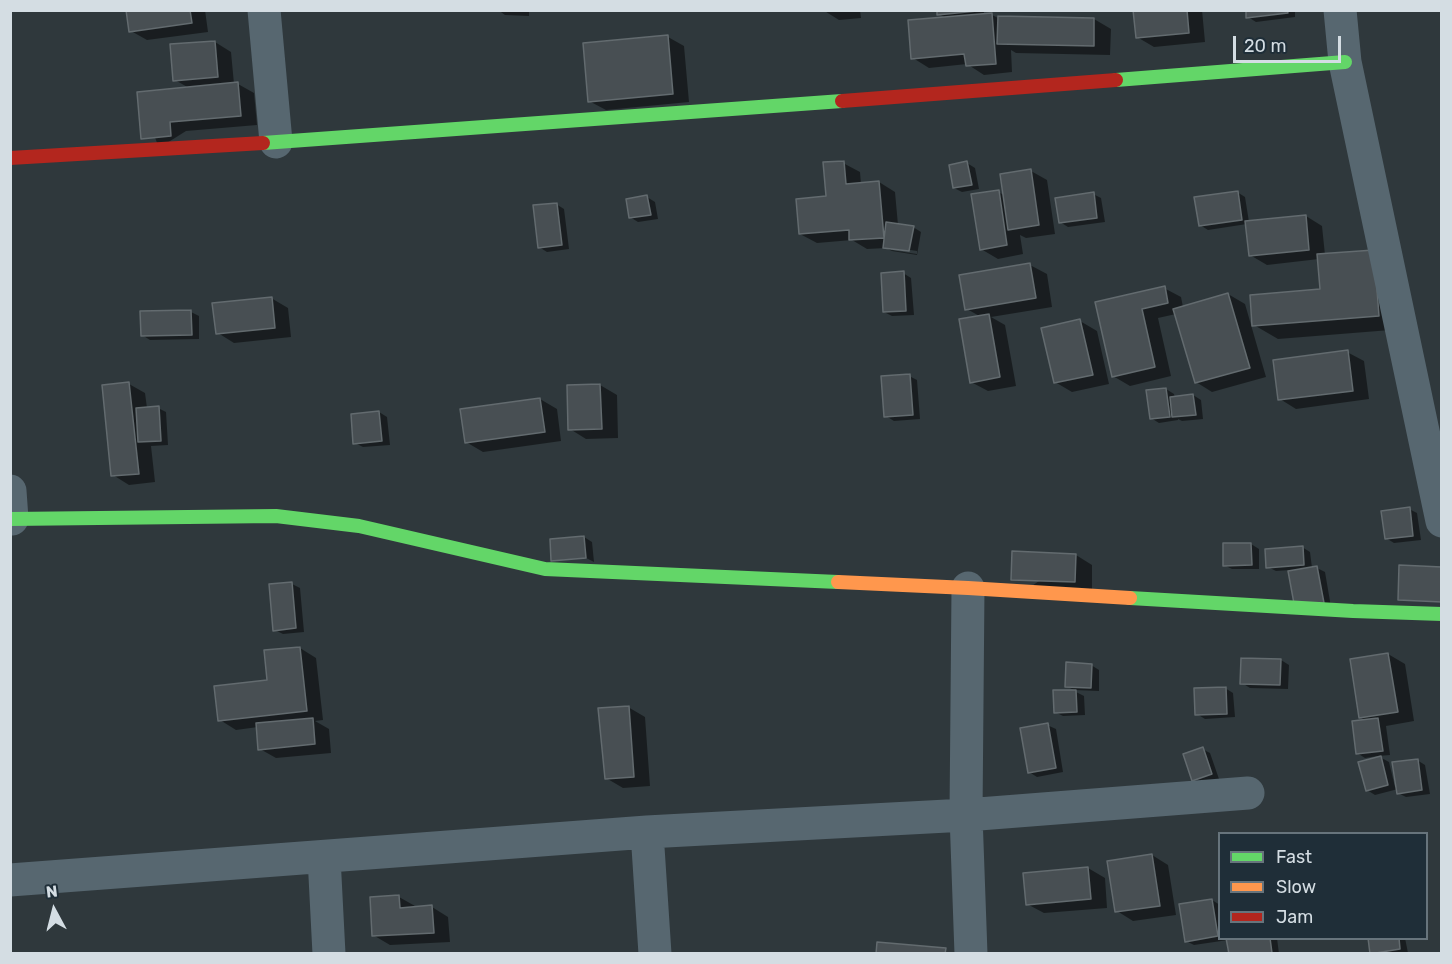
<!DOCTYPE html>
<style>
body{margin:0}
#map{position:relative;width:1452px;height:964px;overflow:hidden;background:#2f383c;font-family:Rubik,sans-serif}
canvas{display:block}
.frame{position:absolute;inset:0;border:12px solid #d4dde3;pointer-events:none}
.legend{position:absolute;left:1218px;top:832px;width:210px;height:108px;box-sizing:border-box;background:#1f2e38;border:2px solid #67747c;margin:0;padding:8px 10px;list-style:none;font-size:18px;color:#d4dde3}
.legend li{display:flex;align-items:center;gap:12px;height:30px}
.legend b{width:30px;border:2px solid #67747c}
.north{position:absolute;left:24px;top:880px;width:60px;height:60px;-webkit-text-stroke:4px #1f2e38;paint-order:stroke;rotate:353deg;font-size:16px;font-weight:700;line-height:24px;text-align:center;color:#d4dde3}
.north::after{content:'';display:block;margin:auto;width:21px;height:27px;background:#d4dde3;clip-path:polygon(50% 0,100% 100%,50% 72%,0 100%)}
.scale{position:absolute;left:1233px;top:36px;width:108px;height:27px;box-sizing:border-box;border:3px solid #d4dde3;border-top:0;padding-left:8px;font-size:18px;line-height:21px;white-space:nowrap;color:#d4dde3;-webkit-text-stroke:4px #1f2e38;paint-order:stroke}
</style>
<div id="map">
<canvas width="1452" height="964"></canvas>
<div class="frame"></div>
<ul class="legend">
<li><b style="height:8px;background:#63d668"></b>Fast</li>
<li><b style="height:8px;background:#ff974d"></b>Slow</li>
<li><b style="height:8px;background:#b3261e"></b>Jam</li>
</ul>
<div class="north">N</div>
<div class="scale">20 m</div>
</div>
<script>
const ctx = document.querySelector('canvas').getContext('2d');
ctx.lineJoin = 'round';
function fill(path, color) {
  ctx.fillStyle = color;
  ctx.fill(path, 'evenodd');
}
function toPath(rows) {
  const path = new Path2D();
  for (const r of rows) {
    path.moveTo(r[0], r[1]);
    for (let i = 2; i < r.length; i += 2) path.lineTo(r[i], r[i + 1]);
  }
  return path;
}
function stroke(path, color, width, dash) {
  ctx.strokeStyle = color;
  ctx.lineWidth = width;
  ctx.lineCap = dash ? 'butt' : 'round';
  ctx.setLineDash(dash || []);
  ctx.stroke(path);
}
fill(toPath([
 [128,10,205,10,208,32,147,40,131,31],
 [498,10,529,10,529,16,505,15],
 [860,10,861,18,839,20,823,10],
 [939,10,984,10,984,15,992,15,1000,19,1000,17,1094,19,1111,29,1110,55,1016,53,1011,50,1012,72,984,75,967,64,929,68,913,58,946,18,939,14],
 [1135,10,1202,10,1205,42,1154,47,1137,37],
 [1247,10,1295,10,1295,17,1256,22,1248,17],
 [668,37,684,46,689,102,606,110,589,101],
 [215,42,231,52,234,84,238,84,254,93,257,125,186,131,159,148,138,93,189,88,175,80],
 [843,163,860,172,861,184,879,182,895,192,898,225,913,227,921,232,917,255,892,251,886,248,867,249,852,240,817,243,800,234,828,198],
 [891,247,917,251,917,254,891,250],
 [967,163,975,168,979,189,962,192,954,188],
 [1031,171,1047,180,1055,234,1026,238,1020,235,1023,254,998,259,981,249,998,192,1004,195],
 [1237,192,1245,197,1249,222,1306,216,1322,226,1325,255,1374,252,1403,329,1278,339,1254,325,1321,291,1319,259,1267,265,1250,255,1247,224,1208,230,1200,225],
 [1093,194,1101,198,1105,222,1068,227,1060,222],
 [647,197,655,202,658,219,638,222,630,217],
 [556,204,564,209,569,249,547,252,539,247],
 [1030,265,1047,274,1052,307,991,317,1005,325,1016,386,988,391,971,382,981,317,967,309],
 [903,273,911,278,914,315,892,316,884,312],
 [1164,288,1181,297,1183,307,1228,294,1245,304,1266,377,1212,392,1196,382,1176,314,1158,318,1171,376,1130,386,1113,376,1096,303],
 [271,298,288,308,291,337,234,343,218,333],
 [191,312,199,316,199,339,150,340,142,335],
 [1080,321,1097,331,1109,384,1072,392,1055,382],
 [1347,352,1364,361,1369,399,1296,409,1280,399],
 [909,376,917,380,920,419,894,421,886,416],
 [129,384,145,393,147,408,158,408,166,412,168,445,151,446,155,482,129,485,113,475],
 [600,385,617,395,618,438,586,439,570,429,569,386],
 [1166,389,1174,394,1175,398,1193,395,1201,400,1203,419,1182,421,1178,419,1178,420,1159,423,1151,418],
 [540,399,557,409,561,441,483,452,466,442],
 [379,412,387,417,390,445,363,447,355,443],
 [1409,509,1417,513,1421,540,1394,543,1386,538],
 [584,537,592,542,594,562,551,540],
 [1251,544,1259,549,1259,569,1232,569,1224,565],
 [1302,547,1310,552,1312,568,1317,568,1325,572,1331,607,1296,608,1290,570,1276,571,1268,567],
 [1076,555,1092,565,1092,591,1029,588],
 [292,584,300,588,304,632,283,634,275,630],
 [300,648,316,658,323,720,315,721,329,729,331,753,276,758,260,749,258,727,236,730,220,720,269,681],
 [1388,654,1405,664,1414,721,1386,726,1390,755,1378,756,1389,762,1395,787,1397,787,1417,760,1425,765,1430,794,1406,797,1398,793,1398,789,1375,795,1367,790,1378,758,1378,756,1365,758,1357,753,1366,721,1360,717],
 [1281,660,1289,665,1288,689,1250,688,1242,683],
 [1091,665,1099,670,1099,691,1074,690,1066,686],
 [1225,688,1233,693,1235,717,1205,719,1197,714],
 [1076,692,1084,696,1085,715,1063,716,1055,712],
 [628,707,645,717,650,786,623,788,606,778],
 [1047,725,1056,729,1063,772,1037,777,1029,772],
 [1202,749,1210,753,1219,779,1202,785,1194,780],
 [1152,855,1168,865,1176,915,1133,921,1117,911],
 [1088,868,1105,878,1107,908,1044,913,1027,904],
 [399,897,415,906,416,908,432,907,448,917,450,942,390,945,373,935],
 [1212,900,1220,905,1220,938,1277,938,1279,954,1230,954,1228,940,1194,945,1186,941],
 [1369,938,1405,938,1408,953,1372,954]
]), '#0007');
const building = toPath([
 [126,10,190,10,192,23,129,32,126,10],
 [937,10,977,10,977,11,937,15,937,10],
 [1133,10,1187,10,1189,33,1136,38,1133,10],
 [1246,10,1287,10,1288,13,1246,18,1246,10],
 [992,13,996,64,966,66,964,54,911,59,908,20,992,13],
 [998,16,1094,18,1094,46,997,44,998,16],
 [668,35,673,94,588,102,583,43,668,35],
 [215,41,218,77,173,81,170,44,215,41],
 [238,82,241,116,170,122,171,136,141,139,137,92,238,82],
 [844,161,846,184,879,181,884,238,849,240,849,230,799,234,796,199,826,196,823,162,844,161],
 [967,161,972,185,953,188,949,165,967,161],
 [1031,169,1039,225,1008,230,1000,174,1031,169],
 [999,190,1007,245,980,250,971,194,999,190],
 [1238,191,1242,220,1199,226,1194,197,1238,191],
 [1094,192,1097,218,1059,223,1055,198,1094,192],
 [647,195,651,215,629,218,626,199,647,195],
 [557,203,562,245,538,248,533,205,557,203],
 [1306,215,1309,250,1249,256,1245,221,1306,215],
 [886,222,914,226,909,251,883,248,886,222],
 [1374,250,1379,316,1252,326,1250,295,1320,289,1317,254,1374,250],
 [1030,263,1036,298,965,310,959,275,1030,263],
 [904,271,906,311,883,312,881,273,904,271],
 [1165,286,1168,303,1142,309,1155,367,1112,377,1095,302,1165,286],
 [1228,293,1250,368,1195,383,1173,309,1228,293],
 [272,297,275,328,216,334,212,303,272,297],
 [191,310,192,335,141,336,140,311,191,310],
 [989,314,1000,377,970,383,959,319,989,314],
 [1080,319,1093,375,1054,383,1041,328,1080,319],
 [1348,350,1353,391,1278,400,1273,360,1348,350],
 [910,374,913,415,884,417,881,376,910,374],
 [129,382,139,474,111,476,102,385,129,382],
 [600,384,602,429,568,430,567,385,600,384],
 [1166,388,1170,417,1150,419,1146,390,1166,388],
 [1193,394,1196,415,1172,417,1170,397,1193,394],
 [540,398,545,432,465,443,460,409,540,398],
 [159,406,161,441,138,442,136,408,159,406],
 [379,411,382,441,353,444,351,414,379,411],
 [1410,507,1413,536,1385,539,1381,511,1410,507],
 [584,536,586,558,551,561,550,539,584,536],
 [1223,543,1251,543,1252,565,1223,566,1223,543],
 [1303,546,1304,565,1266,568,1265,549,1303,546],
 [1012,551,1076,554,1075,582,1011,580,1012,551],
 [1399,565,1442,567,1442,602,1398,600,1399,565],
 [1317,566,1324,603,1295,609,1288,571,1317,566],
 [292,582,296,628,273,631,269,584,292,582],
 [300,647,307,711,218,721,214,686,267,680,264,650,300,647],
 [1388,653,1398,712,1359,718,1350,659,1388,653],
 [1241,658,1281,659,1280,685,1240,684,1241,658],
 [1066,662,1092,664,1091,688,1065,687,1066,662],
 [1226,687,1227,714,1195,715,1194,688,1226,687],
 [1053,690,1076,690,1077,712,1054,713,1053,690],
 [629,706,634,777,605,779,598,708,629,706],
 [313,718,315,744,258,750,256,723,313,718],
 [1378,718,1383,751,1356,754,1352,721,1378,718],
 [1048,723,1056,768,1028,773,1020,728,1048,723],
 [1203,747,1212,774,1192,781,1183,754,1203,747],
 [1381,756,1388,785,1366,791,1358,762,1381,756],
 [1418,759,1422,790,1397,794,1392,762,1418,759],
 [1152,854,1160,906,1115,912,1107,861,1152,854],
 [1088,867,1091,899,1026,905,1023,873,1088,867],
 [399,895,400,908,432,905,434,933,372,936,370,897,399,895],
 [1212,899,1218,936,1185,942,1179,904,1212,899],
 [1226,938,1270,938,1272,953,1229,954,1226,938],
 [1368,938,1399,938,1400,949,1370,954,1368,938],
 [877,942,946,948,945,954,876,954,877,942]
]);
fill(building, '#484f53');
stroke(building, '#636b6f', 1.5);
stroke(toPath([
 [264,10,276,142],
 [1340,10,1345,62,1442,521],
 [10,491,12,519],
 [968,588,966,815,971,954],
 [647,832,655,954],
 [324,857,329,954],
 [10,880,647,832,966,815,1248,793]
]), '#576770', 33);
stroke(toPath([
 [1116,80,1345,62],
 [263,143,842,101],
 [10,519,276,516,359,526,545,569,838,582],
 [1130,598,1353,611,1442,614]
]), '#63d668', 14);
stroke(toPath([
 [838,582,968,588,1130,598]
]), '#ff974d', 14);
stroke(toPath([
 [842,101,1116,80],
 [10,158,263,143]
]), '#b3261e', 14);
</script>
